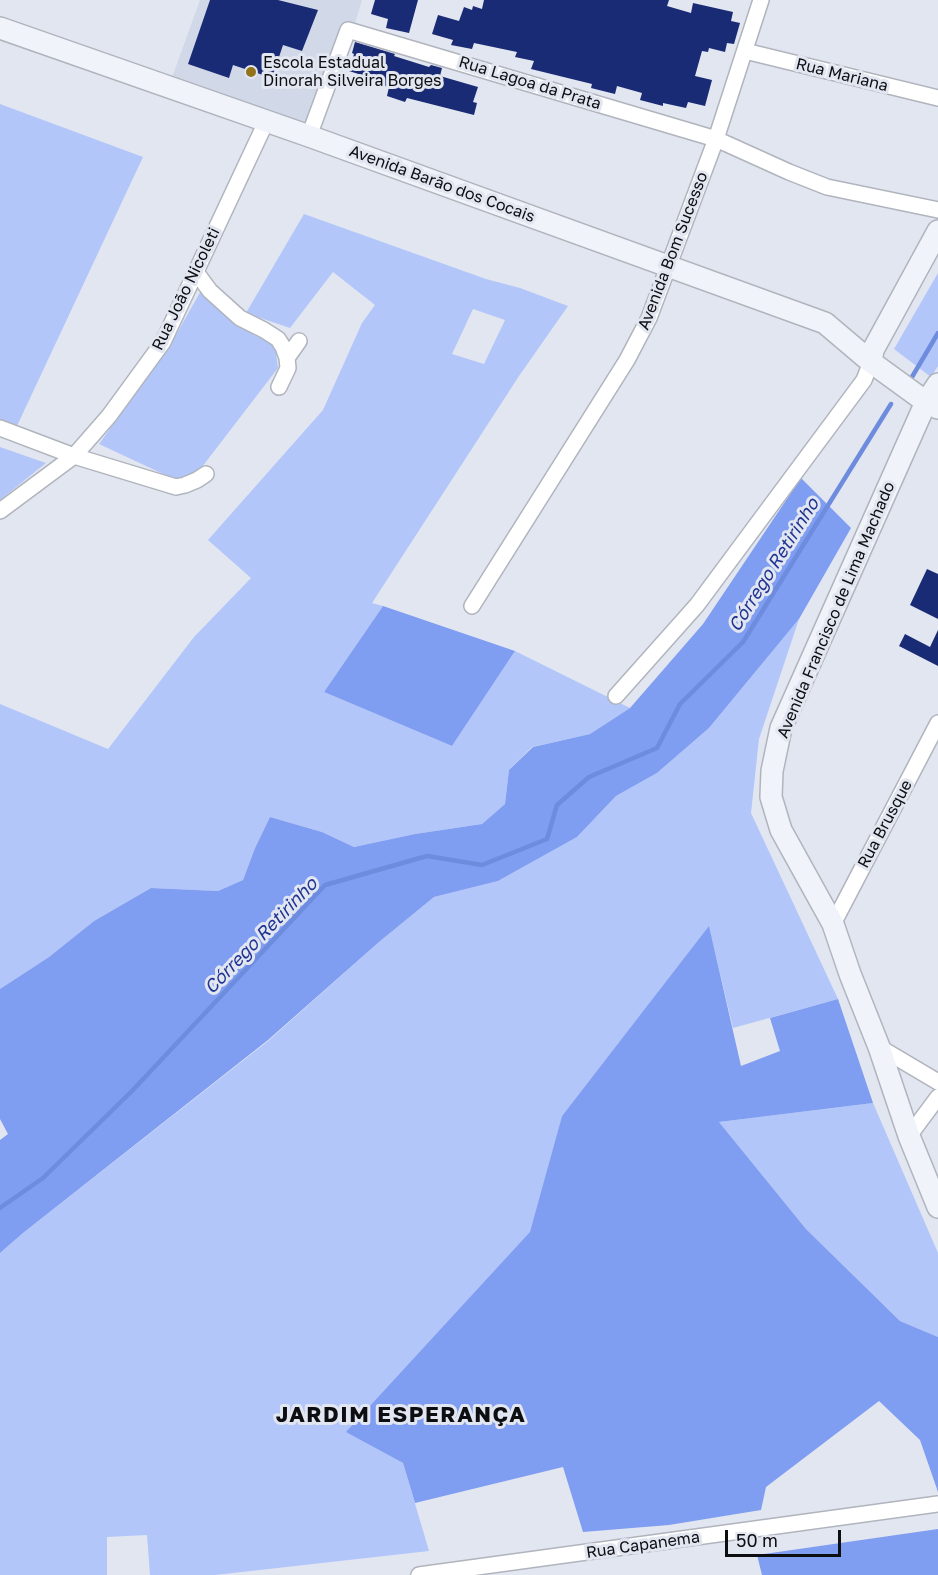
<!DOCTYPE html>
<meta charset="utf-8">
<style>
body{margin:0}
#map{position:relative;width:938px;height:1575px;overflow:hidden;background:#e2e6f0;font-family:"Golos Text",sans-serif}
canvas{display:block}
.scale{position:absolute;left:725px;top:1530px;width:116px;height:27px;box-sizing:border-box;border:3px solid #0d0e12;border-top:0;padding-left:8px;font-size:18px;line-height:21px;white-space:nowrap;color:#0d0e12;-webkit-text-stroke:4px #e2e6f0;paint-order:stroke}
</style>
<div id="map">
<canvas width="938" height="1575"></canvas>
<div class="scale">50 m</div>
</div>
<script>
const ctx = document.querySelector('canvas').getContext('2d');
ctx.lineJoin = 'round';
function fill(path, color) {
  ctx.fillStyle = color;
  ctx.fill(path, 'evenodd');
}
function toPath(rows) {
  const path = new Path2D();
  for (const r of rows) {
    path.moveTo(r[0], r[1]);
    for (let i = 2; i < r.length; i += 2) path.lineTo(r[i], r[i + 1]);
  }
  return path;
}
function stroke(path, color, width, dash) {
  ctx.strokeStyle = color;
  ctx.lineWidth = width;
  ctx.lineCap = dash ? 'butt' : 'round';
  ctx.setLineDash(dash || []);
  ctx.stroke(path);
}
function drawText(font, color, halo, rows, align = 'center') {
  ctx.font = font + ' "Golos Text",sans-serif';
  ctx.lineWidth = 6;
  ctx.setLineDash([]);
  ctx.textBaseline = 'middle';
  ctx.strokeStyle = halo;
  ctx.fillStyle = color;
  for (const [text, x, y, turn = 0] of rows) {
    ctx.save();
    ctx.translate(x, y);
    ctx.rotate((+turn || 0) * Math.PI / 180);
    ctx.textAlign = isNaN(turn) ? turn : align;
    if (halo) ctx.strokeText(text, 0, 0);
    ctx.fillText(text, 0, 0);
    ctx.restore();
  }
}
fill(toPath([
 [200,0,362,0,354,27,306,130,170,83]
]), '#d1d8e8');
fill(toPath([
 [0,104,143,157,16,428,0,422],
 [304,214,486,279,520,288,568,306,519,376,372,603,383,606,324,692,452,746,515,651,630,708,590,734,532,747,509,770,505,804,482,824,415,834,354,847,322,832,270,817,255,848,243,880,218,891,151,888,94,921,49,957,0,989,0,704,108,749,194,637,251,578,208,540,323,410,362,323,375,305,333,272,290,328,246,313],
 [473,309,505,320,484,364,452,354],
 [938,273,938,366,931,377,894,349],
 [202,289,254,335,275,345,278,368,202,467,193,475,176,480,99,444,169,347],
 [0,447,46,463,0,500],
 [799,619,759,739,751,813,838,999,733,1028,709,927,562,1116,531,1232,347,1432,403,1463,429,1551,215,1575,150,1575,147,1535,107,1537,107,1575,0,1575,0,1253,23,1233,268,1041,379,942,434,897,498,881,577,837,616,796,657,773,709,728],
 [873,1103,938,1253,938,1337,900,1321,806,1229,719,1122]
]), '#b2c6fa');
fill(toPath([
 [801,478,851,528,799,619,709,728,657,773,616,796,577,837,498,881,434,897,379,942,268,1040,23,1233,0,1253,0,1140,8,1134,0,1119,0,989,49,957,94,921,151,888,218,891,243,880,255,848,270,817,322,832,354,847,415,834,482,824,505,804,509,770,533,747,590,734,630,708,703,624],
 [383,606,515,651,452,746,324,692],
 [709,926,741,1066,780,1051,770,1018,838,999,873,1103,719,1122,806,1229,900,1321,938,1337,938,1492,920,1440,879,1401,766,1487,761,1510,669,1525,583,1532,563,1467,415,1503,403,1463,346,1432,530,1232,562,1116],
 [938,1529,938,1575,762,1575,757,1555]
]), '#7f9df1');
stroke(toPath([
 [912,377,938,333],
 [0,1208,43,1178,132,1091,325,885,427,856,482,865,547,839,557,805,589,777,657,748,680,704,743,642,891,404]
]), '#6e8cde', 4.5);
fill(toPath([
 [210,0,278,0,318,10,302,51,283,45,272,78,233,65,229,78,188,64],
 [375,0,418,0,409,33,386,28,388,19,371,14],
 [484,0,669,0,667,6,691,13,693,3,733,12,731,21,740,23,734,44,727,43,725,52,709,48,708,52,702,51,695,76,712,80,705,106,688,102,686,108,663,103,663,106,640,100,642,93,617,86,615,94,591,88,592,84,531,69,534,61,515,57,517,52,474,43,472,49,451,45,453,40,432,34,438,15,459,21,464,7,472,10,473,6,482,9],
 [355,42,395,54,394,56,429,67,431,65,442,68,440,76,478,87,473,102,477,103,474,115,407,98,405,102,387,96,389,87,370,82,371,78,349,71,354,54,352,53],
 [927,569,938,574,938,619,910,605],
 [938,630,938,666,899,646,905,634,930,647]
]), '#1a2b75');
const street = toPath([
 [745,51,938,98],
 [309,136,348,30,716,139,789,172,827,187,938,210],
 [196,272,210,291,240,318,264,330,278,339,283,347,287,358,288,368,279,387],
 [287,358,299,341],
 [0,428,74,456,176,487,185,485,197,480,206,474],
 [0,511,74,456,109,416,163,342,266,122],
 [472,606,627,360,649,318,716,139,761,0],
 [616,696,697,605,864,380,871,362],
 [833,924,938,723],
 [879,1047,938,1082],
 [909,1136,938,1097],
 [419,1575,938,1504]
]);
const secondary = toPath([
 [0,28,309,136,825,323,871,362,926,402,938,408],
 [871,362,873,350,938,231],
 [938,384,926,402,781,728,772,771,771,797,781,830,833,924,850,974,879,1047,909,1136,938,1207]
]);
stroke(street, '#b0b4bd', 18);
stroke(secondary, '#b0b4bd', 24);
stroke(street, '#fff', 15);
stroke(secondary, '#f0f3f9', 21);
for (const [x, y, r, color] of [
 [251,72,6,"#927319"]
]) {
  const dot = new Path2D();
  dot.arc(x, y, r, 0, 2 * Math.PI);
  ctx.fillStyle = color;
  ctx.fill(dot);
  stroke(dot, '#e2e6f0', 2);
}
drawText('16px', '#0d0e12', '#e2e6f0', [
 ["Escola Estadual",263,63],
 ["Dinorah Silveira Borges",263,81]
], 'left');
drawText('16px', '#0d0e12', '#e2e6f0', [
 ["Rua Mariana",842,75,14],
 ["Rua Lagoa da Prata",530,83,17],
 ["Avenida Barão dos Cocais",442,184,20],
 ["Avenida Bom Sucesso",673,251,-69],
 ["Rua João Nicoleti",186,289,-64],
 ["Avenida Francisco de Lima Machado",836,610,-67],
 ["Rua Brusque",885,824,-62],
 ["Rua Capanema",643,1545,-8]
]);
drawText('italic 18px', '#1f3493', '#e2e6f0', [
 ["Córrego Retirinho",774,565,-58],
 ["Córrego Retirinho",261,936,-46]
]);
ctx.letterSpacing = '1.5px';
drawText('bold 22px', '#0d0e12', '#e2e6f0', [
 ["JARDIM ESPERANÇA",401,1415]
]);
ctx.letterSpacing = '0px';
</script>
